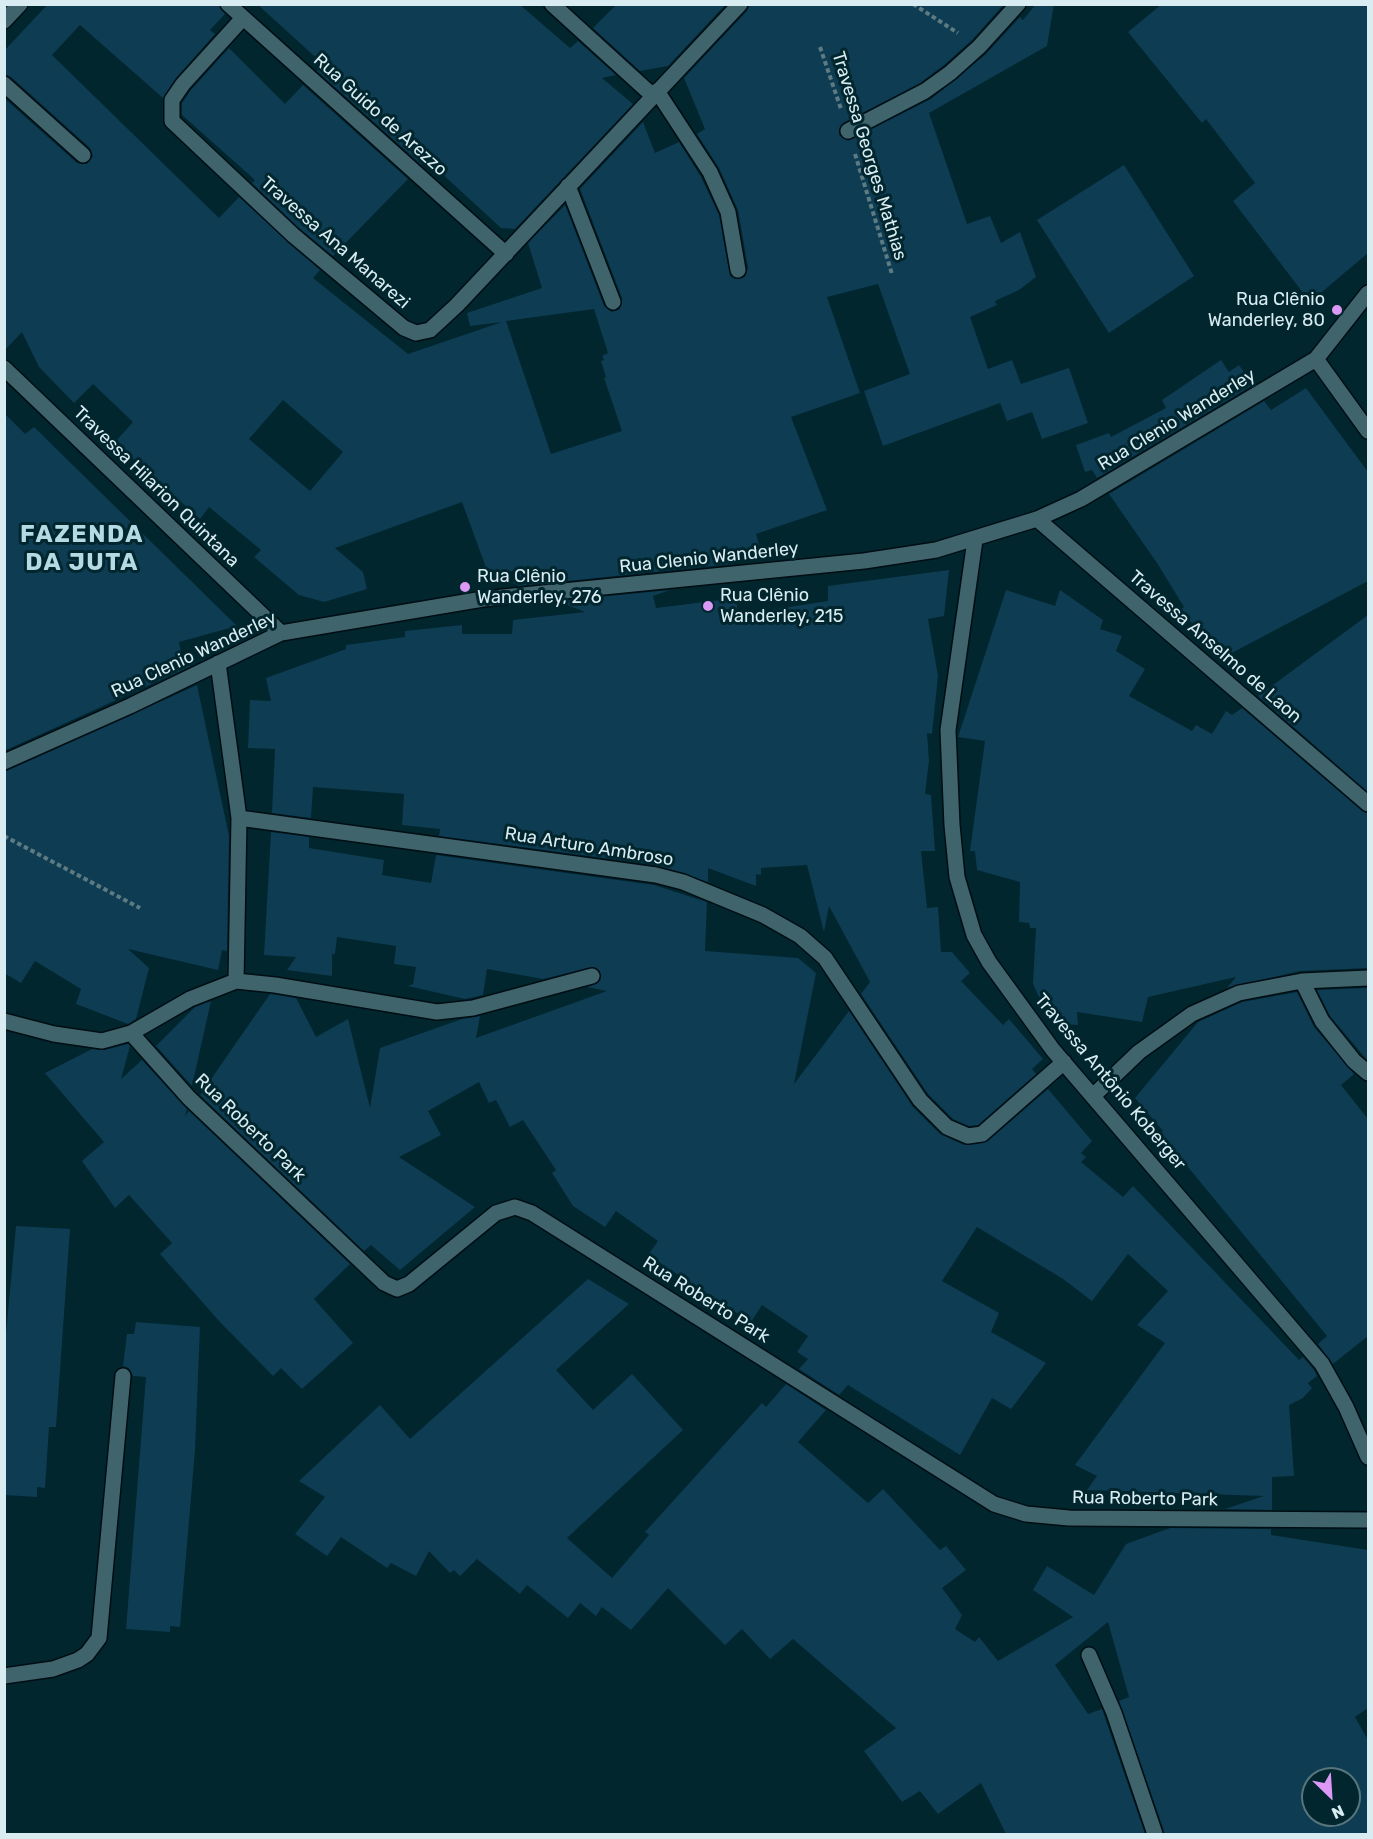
<!DOCTYPE html>
<meta charset="utf-8">
<style>
body{margin:0}
#map{position:relative;width:1373px;height:1839px;overflow:hidden;background:#01262e;font-family:Rubik,sans-serif}
canvas{display:block}
.frame{position:absolute;inset:0;border:6px solid #d9ecf1;pointer-events:none}
.north{position:absolute;left:1301px;top:1767px;width:60px;height:60px;box-sizing:border-box;background:#01262e;border:2px solid #57757c;border-radius:50%;rotate:155deg;font-size:16px;font-weight:700;line-height:24px;text-align:center;color:#d9ecf1}
.north::after{content:'';display:block;margin:auto;width:21px;height:27px;background:#db99f5;clip-path:polygon(50% 0,100% 100%,50% 72%,0 100%)}
</style>
<div id="map">
<canvas width="1373" height="1839"></canvas>
<div class="frame"></div>
<div class="north">N</div>
</div>
<script>
const ctx = document.querySelector('canvas').getContext('2d');
ctx.lineJoin = 'round';
function fill(path, color) {
  ctx.fillStyle = color;
  ctx.fill(path, 'evenodd');
}
function toPath(rows) {
  const path = new Path2D();
  for (const r of rows) {
    path.moveTo(r[0], r[1]);
    for (let i = 2; i < r.length; i += 2) path.lineTo(r[i], r[i + 1]);
  }
  return path;
}
function stroke(path, color, width, dash) {
  ctx.strokeStyle = color;
  ctx.lineWidth = width;
  ctx.lineCap = dash ? 'butt' : 'round';
  ctx.setLineDash(dash || []);
  ctx.stroke(path);
}
function drawText(font, color, halo, rows, align = 'center') {
  ctx.font = font + ' Rubik,sans-serif';
  ctx.lineWidth = 6;
  ctx.setLineDash([]);
  ctx.textBaseline = 'middle';
  ctx.strokeStyle = halo;
  ctx.fillStyle = color;
  for (const [text, x, y, turn = 0] of rows) {
    ctx.save();
    ctx.translate(x, y);
    ctx.rotate((+turn || 0) * Math.PI / 180);
    ctx.textAlign = isNaN(turn) ? turn : align;
    if (halo) ctx.strokeText(text, 0, 0);
    ctx.fillText(text, 0, 0);
    ctx.restore();
  }
}
fill(toPath([
 [48,4,219,4,225,14,210,30,215,34,176,78,163,98,80,25,52,55,219,218,239,197,320,270,313,278,408,354,502,322,470,326,467,313,542,288,528,243,565,205,604,306,612,312,620,309,622,298,580,189,643,122,655,153,679,142,701,177,719,215,730,276,735,279,745,277,748,268,738,210,719,168,697,134,705,129,684,78,747,11,750,4,1004,4,972,40,944,65,920,83,843,123,840,126,839,135,848,141,931,99,986,54,1020,17,1023,20,1036,4,1054,4,1047,46,929,113,967,224,990,216,1001,243,1020,232,1036,277,1019,290,995,301,997,305,970,317,988,369,1012,360,1021,384,1069,368,1088,423,1042,439,1032,412,1007,421,1000,403,883,446,864,391,910,374,878,284,827,297,860,393,791,417,827,510,756,534,760,548,727,551,731,564,519,586,513,583,514,571,488,573,462,502,335,548,363,572,367,589,324,602,299,595,254,557,261,550,209,507,200,519,115,442,133,422,93,384,74,403,39,367,22,332,4,351,4,98,77,163,87,164,93,156,90,148,11,77,4,74,4,51],
 [594,309,608,353,602,356,604,360,601,361,606,377,604,378,622,431,551,454,506,321],
 [283,400,343,452,310,491,249,439],
 [257,4,519,4,570,48,578,41,616,75,602,78,633,104,515,229,501,228,427,160,422,165,317,71,323,64],
 [617,4,726,4,668,66,640,71,593,28],
 [1162,4,1368,4,1368,253,1310,302,1233,201,1255,183,1206,119,1202,123,1128,32],
 [229,48,285,104,303,85,408,179,333,256,299,228,252,183,255,180,182,115,182,103,191,90],
 [1124,165,1194,276,1109,333,1037,220],
 [1221,360,1229,372,1239,365,1253,385,1097,478,1092,470,1085,472,1076,445,1109,433,1111,437,1166,408,1162,400],
 [1306,388,1368,472,1368,581,1228,655,1178,611,1184,607,1157,563,1109,494,1264,401,1271,410],
 [4,413,25,434,34,427,237,626,179,642,184,666,191,666,4,751],
 [949,570,944,616,928,619,938,676,932,734,927,733,929,761,925,794,931,795,935,851,921,851,927,908,938,907,941,952,952,952,970,973,961,981,1003,1025,1009,1019,1043,1059,1032,1069,1036,1074,978,1125,969,1126,953,1119,928,1094,861,994,870,982,829,906,824,932,807,865,761,868,761,875,756,874,756,886,708,868,708,882,657,865,439,836,440,829,402,825,404,794,313,787,311,818,272,813,275,749,248,748,250,700,271,701,266,678,346,649,346,645,405,637,405,631,462,625,462,634,512,634,513,620,585,612,558,601,670,590,653,596,656,608,736,598,738,615,828,601,828,586],
 [1006,590,1055,606,1060,590,1103,620,1100,629,1122,636,1116,651,1145,669,1129,696,1192,731,1196,725,1212,734,1226,711,1232,715,1242,708,1362,811,1368,813,1368,968,1300,971,1227,988,1236,977,1148,997,1142,1022,1077,1012,1078,1025,1051,1023,1033,984,1036,928,1030,928,1029,923,1019,922,1020,882,977,870,975,851,970,851,985,741,958,737],
 [1368,615,1368,792,1258,696],
 [197,685,229,836,227,951,222,950,218,970,128,949,149,968,136,1019,128,1024,76,1004,81,989,35,961,21,983,4,973,4,772],
 [271,832,309,837,309,848,384,860,382,875,431,883,436,855,654,885,707,902,705,951,798,958,816,973,794,1084,849,1011,913,1107,940,1134,964,1145,988,1141,1048,1089,1092,1141,1081,1153,1086,1157,1081,1162,1123,1197,1133,1186,1299,1360,1303,1357,1314,1370,1317,1376,1308,1383,1312,1388,1303,1398,1289,1405,1294,1476,1272,1477,1272,1510,1225,1509,1264,1496,1087,1490,1097,1476,1075,1465,1165,1343,1137,1325,1168,1291,1128,1254,1092,1301,1063,1279,977,1227,942,1281,999,1313,991,1332,1046,1363,1011,1409,992,1398,960,1455,848,1385,839,1395,799,1369,808,1359,797,1352,808,1336,762,1305,751,1322,709,1295,648,1255,658,1241,616,1211,605,1227,573,1206,552,1173,556,1170,523,1120,510,1127,496,1100,489,1103,479,1082,428,1111,441,1135,399,1157,475,1207,400,1270,371,1245,364,1251,200,1095,270,994,296,998,316,1037,348,1019,370,1108,380,1048,462,1019,480,1016,476,1038,607,991,587,987,598,983,601,979,599,970,594,967,543,979,487,969,483,995,465,999,408,986,413,984,416,967,394,964,396,946,337,937,335,954,332,954,332,976,287,970,296,957,264,955],
 [1368,988,1368,1061,1330,1016,1317,990],
 [1297,992,1314,1027,1354,1074,1341,1085,1368,1119,1368,1336,1333,1364,1318,1344,1327,1336,1160,1133,1163,1131,1135,1098,1198,1022,1242,1002],
 [211,1001,192,1086,156,1046,195,1007],
 [128,1044,130,1046,121,1079,142,1060,187,1109,185,1116,189,1111,350,1264,314,1299,353,1343,302,1389,281,1368,273,1376,219,1321,160,1254,172,1243,129,1195,115,1208,82,1161,104,1142,45,1073,92,1049,104,1050],
 [16,1226,70,1229,56,1427,49,1427,45,1488,37,1487,37,1497,4,1495,4,1355],
 [588,1279,629,1304,556,1370,593,1410,632,1374,683,1430,567,1538,612,1578,649,1535,645,1532,762,1403,766,1407,786,1384,826,1410,798,1442,868,1503,883,1489,940,1550,946,1546,966,1570,942,1588,962,1615,955,1629,975,1642,979,1637,998,1661,1073,1617,1033,1590,1047,1566,1094,1595,1126,1544,1170,1528,1271,1529,1271,1535,1368,1550,1368,1708,1355,1717,1368,1740,1368,1834,1165,1834,1119,1701,1129,1697,1108,1622,1055,1665,1088,1714,1102,1709,1145,1834,1006,1834,981,1783,938,1814,920,1791,902,1802,864,1751,896,1728,793,1639,770,1659,742,1629,725,1645,668,1588,631,1630,602,1607,596,1616,580,1603,568,1618,527,1585,520,1594,477,1559,460,1576,454,1570,450,1573,429,1551,416,1576,391,1563,387,1568,341,1537,327,1556,295,1534,325,1497,299,1481,380,1405,410,1439],
 [1313,1779,1349,1779,1349,1815,1313,1815],
 [136,1322,200,1327,195,1450,180,1627,170,1626,170,1632,126,1629,146,1377,133,1376,129,1368,123,1366,127,1334,134,1334]
]), '#0e3c53');
const service = toPath([
 [657,91,710,172,728,212,738,270],
 [848,131,925,91,950,73,979,47,1018,4],
 [568,186,613,302]
]);
const minor = toPath([
 [228,4,506,254],
 [552,4,652,95],
 [243,18,183,84,172,100,172,121,293,235,404,328,416,333,430,330,457,305,740,4],
 [4,21,20,4],
 [4,84,83,155],
 [1316,359,1368,431],
 [4,368,281,633],
 [1037,519,1368,804],
 [975,540,948,730,952,825,957,877,974,935,989,962,1053,1050,1322,1364,1346,1407,1368,1457],
 [218,663,239,818,656,875,683,882,763,915,800,936,825,958,920,1100,947,1127,968,1136,982,1134,1064,1062],
 [4,762,130,706,281,633,483,599,864,561,936,550,1037,519,1081,499,1316,359,1368,293],
 [236,981,239,818],
 [1302,981,1322,1021,1354,1061,1368,1073],
 [4,1021,54,1034,102,1041,131,1033,190,999,236,981,275,985,437,1012,473,1008,592,976],
 [131,1033,189,1098,384,1283,397,1289,409,1284,496,1213,515,1207,532,1213,994,1504,1026,1514,1069,1518,1368,1520],
 [1093,1096,1139,1052,1192,1014,1239,993,1302,981,1368,978],
 [1089,1655,1114,1713,1155,1834],
 [4,1676,53,1669,78,1660,87,1654,99,1638,123,1376]
]);
stroke(service, '#000e14', 18);
stroke(minor, '#000e14', 18);
stroke(toPath([
 [913,4,958,33],
 [820,47,841,109],
 [855,154,892,274],
 [4,836,140,908]
]), '#5d7b81', 4, [4.5, 3]);
stroke(service, '#40646c', 15);
stroke(minor, '#40646c', 15);
for (const [x, y, r, color] of [
 [1337,310,6,"#db99f5"],
 [465,587,6,"#db99f5"],
 [708,606,6,"#db99f5"]
]) {
  const dot = new Path2D();
  dot.arc(x, y, r, 0, 2 * Math.PI);
  ctx.fillStyle = color;
  ctx.fill(dot);
  stroke(dot, '#01262e', 2);
}
drawText('18px', '#d9ecf1', '#01262e', [
 ["Rua Guido de Arezzo",380,115,42],
 ["Travessa Georges Mathias",869,156,73],
 ["Travessa Ana Manarezi",335,243,41],
 ["Rua Clenio Wanderley",1177,420,-31],
 ["Travessa Hilarion Quintana",156,487,44],
 ["Rua Clenio Wanderley",709,558,-6],
 ["Travessa Anselmo de Laon",1215,647,41],
 ["Rua Clenio Wanderley",194,655,-25],
 ["Rua Arturo Ambroso",589,847,9],
 ["Travessa Antônio Koberger",1110,1082,50],
 ["Rua Roberto Park",250,1128,44],
 ["Rua Roberto Park",706,1300,32],
 ["Rua Roberto Park",1145,1499,1]
]);
drawText('18px', '#d9ecf1', '#01262e', [
 ["Rua Clênio",1325,300,"right"],
 ["Wanderley, 80",1325,321,"right"],
 ["Rua Clênio",477,577],
 ["Wanderley, 276",477,598],
 ["Rua Clênio",720,596],
 ["Wanderley, 215",720,617]
], 'left');
ctx.letterSpacing = '1.5px';
drawText('bold 24px', '#b4dbe4', '#01262e', [
 ["FAZENDA",82,535],
 ["DA JUTA",82,563]
]);
ctx.letterSpacing = '0px';
</script>
